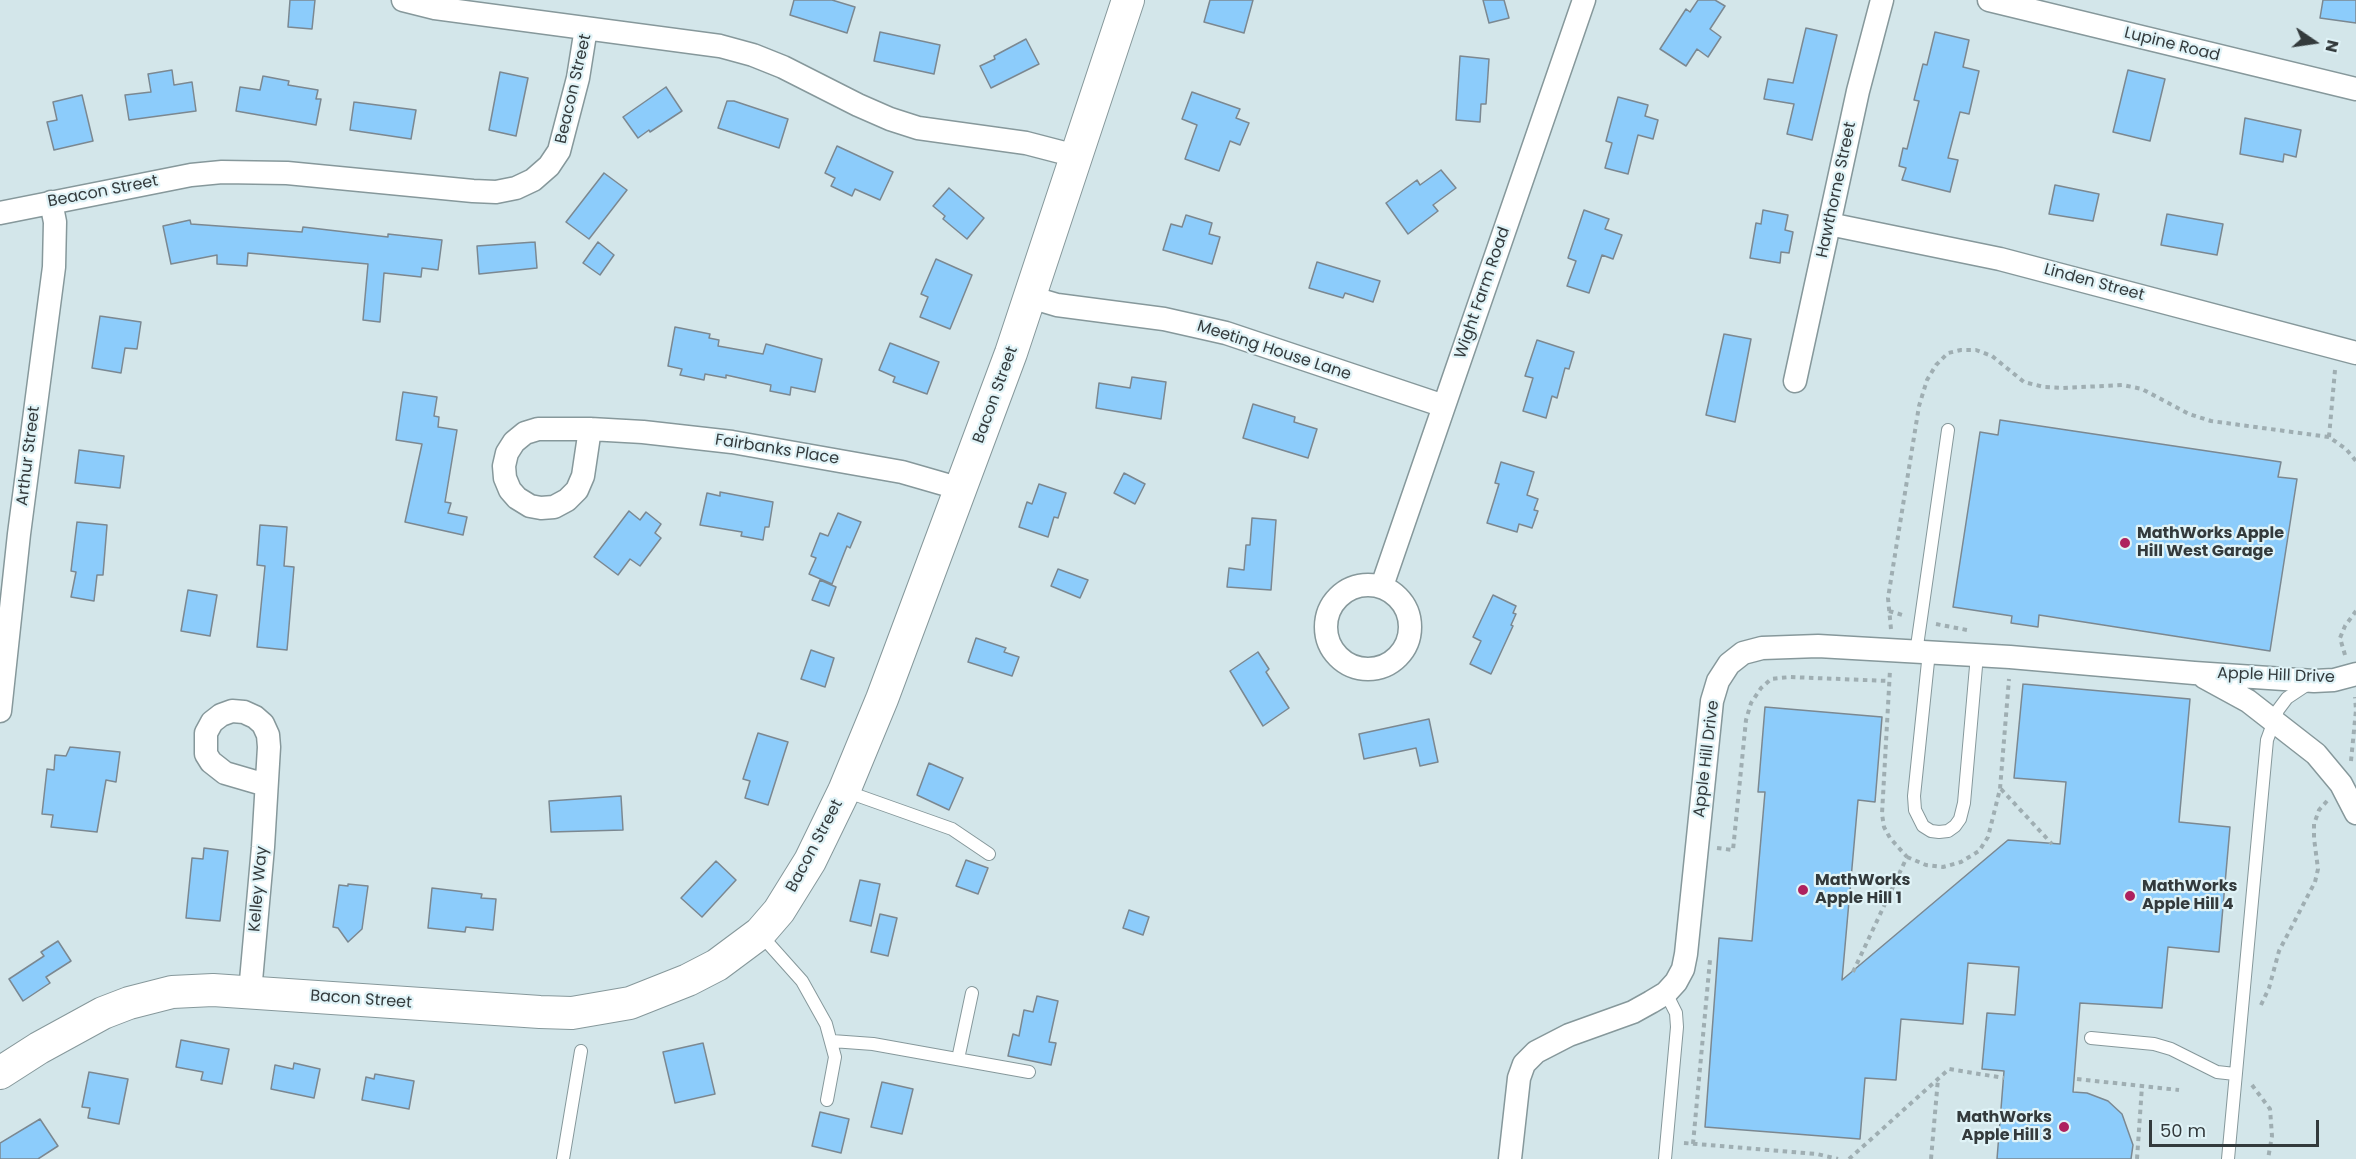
<!DOCTYPE html>
<style>
body{margin:0}
#map{position:relative;width:2356px;height:1159px;overflow:hidden;background:#d3e6ea;font-family:Poppins,sans-serif}
canvas{display:block}
.north{position:absolute;left:2284px;top:12px;width:60px;height:60px;-webkit-text-stroke:4px #e0f3f7;paint-order:stroke;rotate:103deg;font-size:16px;font-weight:700;line-height:24px;text-align:center;color:#333a3c}
.north::after{content:'';display:block;margin:auto;width:21px;height:27px;background:#333a3c;clip-path:polygon(50% 0,100% 100%,50% 72%,0 100%)}
.scale{position:absolute;left:2149px;top:1120px;width:170px;height:27px;box-sizing:border-box;border:3px solid #333a3c;border-top:0;padding-left:8px;font-size:18px;line-height:21px;white-space:nowrap;color:#333a3c;-webkit-text-stroke:4px #e0f3f7;paint-order:stroke}
</style>
<div id="map">
<canvas width="2356" height="1159"></canvas>
<div class="north">N</div>
<div class="scale">50 m</div>
</div>
<script>
const ctx = document.querySelector('canvas').getContext('2d');
ctx.lineJoin = 'round';
function fill(path, color) {
  ctx.fillStyle = color;
  ctx.fill(path, 'evenodd');
}
function toPath(rows) {
  const path = new Path2D();
  for (const r of rows) {
    if (r.length === 3) {
      path.moveTo(r[0] + r[2], r[1]);
      path.arc(r[0], r[1], r[2], 0, 2 * Math.PI);
      continue;
    }
    path.moveTo(r[0], r[1]);
    for (let i = 2; i < r.length; i += 2) path.lineTo(r[i], r[i + 1]);
  }
  return path;
}
function stroke(path, color, width, dash) {
  ctx.strokeStyle = color;
  ctx.lineWidth = width;
  ctx.lineCap = dash ? 'butt' : 'round';
  ctx.setLineDash(dash || []);
  ctx.stroke(path);
}
function drawText(font, color, halo, rows, align = 'center') {
  ctx.font = font + ' Poppins,sans-serif';
  ctx.lineWidth = 4.5;
  ctx.setLineDash([]);
  ctx.textBaseline = 'middle';
  ctx.strokeStyle = halo;
  ctx.fillStyle = color;
  for (const [text, x, y, turn = 0] of rows) {
    ctx.save();
    ctx.translate(x, y);
    ctx.rotate((+turn || 0) * Math.PI / 180);
    ctx.textAlign = isNaN(turn) ? turn : align;
    if (halo) ctx.strokeText(text, 0, 0);
    ctx.fillText(text, 0, 0);
    ctx.restore();
  }
}
const building = toPath([
 [290,0,315,0,312,29,288,27,290,0],
 [794,0,832,0,855,7,847,33,790,15,794,0],
 [1210,0,1253,0,1244,33,1204,22,1210,0],
 [1483,0,1504,0,1509,18,1489,23,1483,0],
 [1698,0,1715,0,1725,6,1710,29,1721,37,1708,57,1697,49,1686,66,1660,49,1686,9,1690,12,1698,0],
 [2323,0,2356,0,2356,23,2320,18,2323,0],
 [1806,28,1837,35,1812,140,1787,134,1794,104,1764,99,1768,79,1793,83,1806,28],
 [880,32,940,45,934,74,874,61,880,32],
 [1935,32,1969,40,1963,67,1979,71,1969,114,1960,112,1948,158,1958,160,1950,192,1902,180,1906,168,1899,166,1903,148,1907,149,1919,101,1914,100,1923,64,1927,65,1935,32],
 [1026,39,1039,64,991,88,980,66,995,59,994,56,1026,39],
 [1460,56,1489,59,1486,104,1481,104,1480,122,1456,120,1460,56],
 [172,70,174,85,192,82,196,111,129,120,125,95,151,92,148,74,172,70],
 [2128,70,2165,79,2150,141,2113,132,2128,70],
 [500,72,528,78,516,136,489,130,500,72],
 [263,76,289,81,288,85,318,90,316,99,321,99,316,125,236,111,240,87,260,90,263,76],
 [666,87,682,111,650,132,649,130,638,138,623,117,666,87],
 [1192,92,1240,109,1236,118,1249,123,1240,145,1230,141,1219,171,1185,159,1197,125,1182,119,1192,92],
 [82,95,93,141,54,150,47,122,57,120,53,102,82,95],
 [1618,97,1648,105,1645,116,1658,120,1653,139,1638,135,1628,174,1605,168,1612,143,1606,141,1618,97],
 [727,101,734,101,788,119,779,148,718,128,727,101],
 [354,102,416,110,411,139,350,130,354,102],
 [2245,118,2301,130,2296,157,2284,154,2283,162,2240,154,2245,118],
 [837,146,893,172,880,200,855,189,852,196,831,186,835,178,825,173,837,146],
 [1441,170,1456,188,1433,205,1438,211,1408,234,1386,203,1417,180,1420,185,1441,170],
 [604,173,627,190,589,239,566,222,604,173],
 [2055,185,2099,194,2093,221,2049,214,2055,185],
 [949,188,984,218,967,239,943,219,945,216,933,206,949,188],
 [1584,210,1609,219,1605,229,1622,235,1613,259,1602,255,1589,293,1567,286,1576,261,1568,258,1584,210],
 [1763,210,1788,215,1785,230,1793,232,1789,253,1781,252,1780,263,1750,258,1756,223,1761,224,1763,210],
 [2167,214,2223,224,2217,255,2161,245,2167,214],
 [1186,215,1212,223,1209,234,1220,237,1212,264,1163,250,1171,224,1182,227,1186,215],
 [190,220,191,224,302,232,303,227,388,237,388,234,442,240,438,270,422,268,421,277,384,273,380,322,363,320,368,264,248,253,247,266,217,264,217,255,171,264,163,226,190,220],
 [535,242,537,268,479,274,477,246,535,242],
 [598,242,614,255,600,275,583,263,598,242],
 [936,259,972,275,950,329,920,317,928,297,921,294,936,259],
 [1317,262,1380,281,1373,302,1345,293,1343,298,1309,288,1317,262],
 [100,316,141,322,137,349,125,348,121,373,92,368,100,316],
 [675,327,710,334,709,338,719,340,718,346,763,354,766,344,822,359,815,392,791,387,790,395,770,391,771,385,726,375,726,378,705,374,704,380,680,375,682,369,668,366,675,327],
 [1724,334,1751,339,1735,422,1706,415,1724,334],
 [1537,340,1574,352,1569,369,1565,368,1557,398,1552,396,1546,418,1523,411,1533,378,1525,376,1537,340],
 [890,343,939,362,927,394,893,382,895,377,879,370,890,343],
 [1132,377,1166,382,1161,419,1096,408,1099,383,1130,388,1132,377],
 [403,392,437,397,434,416,439,417,438,427,457,430,445,502,451,503,448,513,467,517,463,535,405,522,422,444,396,440,403,392],
 [1253,404,1295,417,1294,422,1317,429,1308,458,1243,438,1253,404],
 [2000,420,2281,462,2278,477,2297,479,2270,651,2039,615,2038,627,2011,623,2012,616,1953,607,1980,432,1998,435,2000,420],
 [79,450,124,456,120,488,75,483,79,450],
 [1501,462,1534,472,1527,495,1538,499,1534,510,1538,511,1532,528,1519,524,1517,532,1487,523,1499,484,1495,483,1501,462],
 [1124,473,1145,484,1135,504,1114,493,1124,473],
 [1039,484,1066,493,1058,518,1054,517,1048,537,1019,527,1027,502,1032,504,1039,484],
 [720,492,773,502,769,527,765,527,763,540,741,536,742,532,700,525,707,493,720,496,720,492],
 [629,511,640,520,646,512,661,524,655,533,661,538,640,566,630,559,618,575,594,557,629,511],
 [838,513,861,522,850,548,847,546,832,584,809,574,816,558,811,556,820,533,828,536,838,513],
 [1252,518,1276,520,1271,590,1227,587,1229,568,1244,570,1246,545,1250,545,1252,518],
 [77,522,107,525,103,575,97,575,94,601,71,597,76,572,71,571,77,522],
 [260,525,287,527,284,566,294,567,287,650,257,647,265,566,257,565,260,525],
 [1058,569,1088,580,1080,598,1051,586,1058,569],
 [820,580,836,587,829,606,812,600,820,580],
 [188,590,217,595,210,636,181,631,188,590],
 [1493,595,1516,606,1513,613,1516,614,1511,625,1513,626,1491,674,1470,664,1481,641,1473,637,1493,595],
 [976,638,1006,648,1004,652,1019,657,1012,676,968,662,976,638],
 [811,650,834,658,825,687,801,679,811,650],
 [1258,652,1269,669,1266,672,1289,708,1263,726,1230,671,1258,652],
 [2023,684,2190,699,2179,822,2230,827,2219,952,2168,947,2162,1008,2080,1003,2073,1092,2087,1093,2108,1101,2122,1114,2133,1145,2131,1159,1997,1159,2004,1071,1982,1069,1987,1013,2015,1015,2019,967,1968,963,1963,1024,1901,1019,1896,1080,1865,1078,1860,1139,1705,1127,1719,938,1752,941,1765,792,1758,792,1765,707,1882,717,1875,802,1858,800,1842,980,2008,840,2060,844,2066,782,2014,778,2023,684],
 [1429,719,1438,762,1420,766,1416,748,1364,759,1359,734,1429,719],
 [758,733,788,742,768,805,745,798,750,781,743,779,758,733],
 [70,747,120,752,116,782,106,780,97,832,51,827,53,815,42,814,47,769,54,770,55,755,66,756,70,747],
 [929,763,963,778,949,810,917,795,929,763],
 [621,796,623,830,551,832,549,801,621,796],
 [204,848,228,851,220,921,186,918,192,858,203,859,204,848],
 [966,860,988,868,978,894,956,886,966,860],
 [716,861,736,880,702,917,681,898,716,861],
 [860,880,880,884,871,926,850,921,860,880],
 [348,884,368,886,362,929,348,942,338,928,333,927,339,885,348,886,348,884],
 [432,888,482,894,481,898,496,899,493,930,466,927,465,932,428,928,432,888],
 [1129,910,1149,917,1143,935,1123,928,1129,910],
 [880,914,897,918,888,956,871,952,880,914],
 [58,941,71,961,46,977,50,983,23,1001,9,979,44,956,41,952,58,941],
 [1037,996,1058,1001,1049,1042,1056,1043,1051,1065,1008,1056,1013,1034,1019,1036,1024,1010,1033,1012,1037,996],
 [181,1040,229,1049,222,1084,201,1080,203,1072,176,1067,181,1040],
 [703,1043,715,1094,675,1103,663,1052,703,1043],
 [294,1063,320,1069,314,1098,271,1089,275,1065,293,1069,294,1063],
 [89,1072,128,1079,119,1124,88,1118,90,1108,82,1107,89,1072],
 [375,1074,414,1081,409,1109,362,1100,366,1077,374,1079,375,1074],
 [882,1082,913,1089,902,1134,871,1127,882,1082],
 [820,1112,849,1119,841,1153,812,1146,820,1112],
 [40,1119,58,1146,38,1159,0,1159,0,1143,40,1119]
]);
fill(building, '#8cccfb');
stroke(building, '#7b8891', 1.5);
const lane = toPath([
 [1929,652,1914,796,1915,810,1923,826,1931,831,1939,832,1948,831,1955,826,1960,819,1964,803,1977,655],
 [1916,653,1948,430],
 [845,791,952,829,989,854],
 [760,934,802,981,826,1024,835,1057,827,1100],
 [2091,1038,2154,1044,2171,1049,2217,1072,2235,1074],
 [832,1041,873,1044,1029,1072],
 [958,1059,972,993],
 [563,1159,581,1051],
 [1665,1159,1677,1027,1676,1013,1666,993],
 [2228,1159,2267,740,2278,710,2287,698,2308,684]
]);
const street = toPath([
 [403,0,435,8,720,46,753,55,783,67,858,105,890,119,918,128,1026,143,1076,156],
 [1989,0,2356,89],
 [0,213,191,175,222,172,287,173,473,191,496,192,516,188,533,180,549,166,559,151,578,78,586,28],
 [1829,224,2000,259,2356,353],
 [1030,297,1057,305,1164,319,1226,333,1444,406],
 [1795,381,1858,91,1882,0],
 [590,429,583,476,577,490,567,500,554,507,541,508,530,506,517,498,510,490,505,478,504,466,507,453,514,442,525,433,538,429,590,429,643,432,732,442,902,472,961,489],
 [1368,627,42],
 [1382,586,1584,0],
 [2204,677,2248,701,2316,754,2341,784,2356,813],
 [0,711,19,534,54,267,55,222,51,202],
 [250,992,263,847,269,747,268,735,263,724,255,717,244,712,232,711,221,715,212,722,206,733,206,754,211,762,225,773,266,785],
 [1510,1159,1519,1078,1524,1064,1536,1052,1569,1035,1633,1012,1651,1002,1666,993,1676,982,1683,969,1686,954,1712,701,1718,681,1729,664,1743,653,1762,648,1818,646,2010,657,2194,673,2314,681,2334,680,2356,674]
]);
const secondary = toPath([
 [0,1073,39,1048,103,1013,129,1003,172,992,213,990,540,1012,572,1013,630,1003,688,980,717,965,760,933,779,911,810,861,844,791,882,699,1011,353,1128,0]
]);
stroke(lane, '#86989b', 14);
stroke(street, '#86989b', 25);
stroke(secondary, '#86989b', 34);
stroke(toPath([
 [2329,437,2335,370],
 [1889,611,1906,616],
 [1936,624,1967,630],
 [1891,629,1888,598,1919,406,1927,380,1936,365,1948,353,1961,350,1976,350,1992,356,2024,382,2044,387,2062,388,2123,385,2142,389,2189,414,2211,421,2329,437,2346,449,2356,461],
 [2345,655,2340,638,2345,626,2356,611],
 [2351,761,2356,710,2355,697],
 [2001,789,2052,844],
 [1717,848,1733,850,1746,720,1751,703,1761,688,1771,679,1790,677,1889,681],
 [1907,857,1926,865,1943,867,1961,862,1979,851,1988,837,2000,789,2009,679],
 [1853,972,1907,857,1890,838,1884,827,1882,814,1890,670],
 [2261,1005,2269,988,2279,951,2315,882,2318,869,2314,838,2314,824,2319,810,2327,801],
 [2077,1079,2179,1090],
 [2252,1085,2270,1109,2272,1136,2268,1159],
 [1684,1143,1817,1154,1838,1159],
 [1693,1144,1710,960],
 [1849,1159,1949,1069,2004,1078],
 [1931,1159,1938,1079],
 [2137,1159,2142,1086]
]), '#9faeb2', 4, [4.5, 4.5]);
stroke(lane, '#fff', 12);
stroke(street, '#fff', 22);
stroke(secondary, '#fff', 32);
for (const [x, y, r, color] of [
 [2125,543,6,"#ae215e"],
 [1803,890,6,"#ae215e"],
 [2130,896,6,"#ae215e"],
 [2064,1127,6,"#ae215e"]
]) {
  const dot = new Path2D();
  dot.arc(x, y, r, 0, 2 * Math.PI);
  ctx.fillStyle = color;
  ctx.fill(dot);
  stroke(dot, '#e0f3f7', 2);
}
drawText('16px', '#333a3c', '#e0f3f7', [
 ["Lupine Road",2172,45,14],
 ["Beacon Street",574,89,-77],
 ["Hawthorne Street",1837,190,-78],
 ["Beacon Street",103,192,-11],
 ["Linden Street",2094,283,15],
 ["Wight Farm Road",1483,293,-71],
 ["Meeting House Lane",1274,351,18],
 ["Bacon Street",996,395,-70],
 ["Fairbanks Place",777,450,9],
 ["Arthur Street",29,456,-83],
 ["Apple Hill Drive",2276,676,2],
 ["Apple Hill Drive",1707,759,-83],
 ["Bacon Street",815,846,-62],
 ["Kelley Way",259,889,-85],
 ["Bacon Street",361,1000,4]
]);
drawText('bold 16px', '#333a3c', '#e0f3f7', [
 ["MathWorks Apple",2137,534],
 ["Hill West Garage",2137,552],
 ["MathWorks",1815,881],
 ["Apple Hill 1",1815,899],
 ["MathWorks",2142,887],
 ["Apple Hill 4",2142,905],
 ["MathWorks",2052,1118,"right"],
 ["Apple Hill 3",2052,1136,"right"]
], 'left');
</script>
